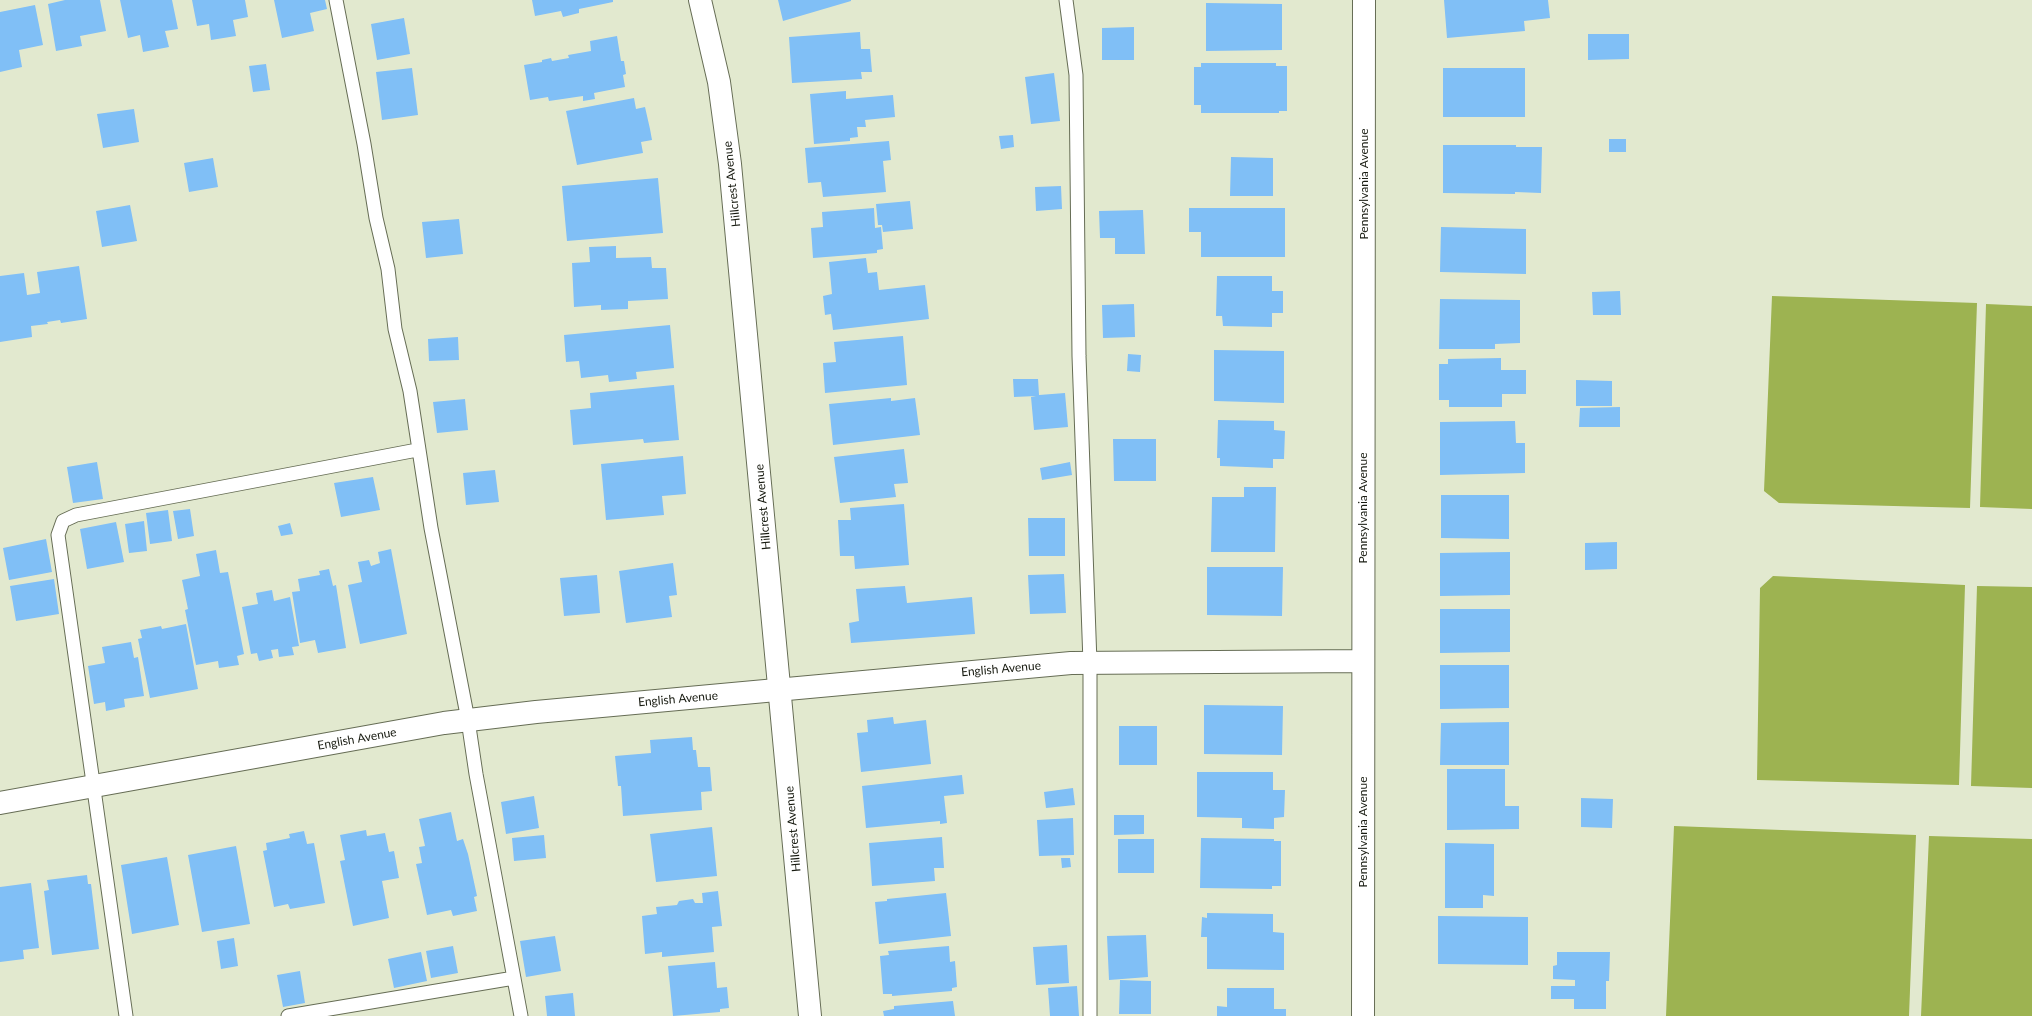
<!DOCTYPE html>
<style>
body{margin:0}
canvas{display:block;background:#e2e9cf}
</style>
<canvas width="2032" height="1016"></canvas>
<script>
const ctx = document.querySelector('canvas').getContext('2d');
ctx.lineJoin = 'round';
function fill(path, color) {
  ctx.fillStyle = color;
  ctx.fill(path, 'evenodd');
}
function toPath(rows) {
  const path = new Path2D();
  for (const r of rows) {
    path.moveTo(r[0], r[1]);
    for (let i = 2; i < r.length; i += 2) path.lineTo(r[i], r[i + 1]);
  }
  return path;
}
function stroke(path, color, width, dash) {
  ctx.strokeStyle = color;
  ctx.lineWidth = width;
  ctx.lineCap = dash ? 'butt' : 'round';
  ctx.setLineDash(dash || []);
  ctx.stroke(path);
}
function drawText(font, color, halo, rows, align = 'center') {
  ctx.font = font + ' Lato,sans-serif';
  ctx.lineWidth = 3;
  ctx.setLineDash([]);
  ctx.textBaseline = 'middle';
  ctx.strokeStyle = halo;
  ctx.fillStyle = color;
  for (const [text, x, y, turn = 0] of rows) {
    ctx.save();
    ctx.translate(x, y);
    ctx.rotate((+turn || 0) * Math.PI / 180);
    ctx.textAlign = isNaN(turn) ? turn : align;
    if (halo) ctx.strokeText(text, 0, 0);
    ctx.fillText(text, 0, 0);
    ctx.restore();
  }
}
fill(toPath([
 [1772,296,1977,303,1970,508,1779,503,1764,491],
 [1986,304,2032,306,2032,509,1980,507],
 [1773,576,1965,585,1959,785,1757,780,1760,588],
 [1977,586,2032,587,2032,788,1971,786],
 [1674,826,1916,835,1909,1016,1666,1016],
 [1929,836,2032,839,2032,1016,1921,1016]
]), '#9db351');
fill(toPath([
 [65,0,100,0,106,31,80,36,82,46,56,51,48,4],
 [120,0,172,0,178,29,165,31,169,47,143,52,140,35,128,38],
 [192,0,245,0,248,17,233,20,236,36,211,40,209,24,197,26],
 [274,0,325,0,327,9,310,13,314,31,282,38],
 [532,0,613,0,613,2,579,9,579,13,563,17,561,11,535,16],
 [778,0,851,0,851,1,783,21],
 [1444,0,1548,0,1550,18,1524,21,1525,31,1447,38],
 [1206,3,1282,4,1282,50,1206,51],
 [35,5,43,45,19,50,22,67,0,72,0,12],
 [404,18,410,54,377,60,371,24],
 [1134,27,1134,60,1102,60,1102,28],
 [860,32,861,49,870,49,872,72,861,72,862,79,792,83,789,37],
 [1588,34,1629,34,1629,59,1588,60],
 [617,36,621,61,624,61,626,74,623,75,625,87,594,93,595,99,583,101,583,96,549,101,548,97,530,100,524,65,542,62,542,60,551,58,552,61,569,58,568,55,591,51,590,41],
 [1201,63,1276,63,1276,66,1287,66,1287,111,1279,111,1279,113,1201,113,1201,105,1194,105,1194,67,1201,67],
 [266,64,270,90,253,92,249,66],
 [412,68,418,115,382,120,376,72],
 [1443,68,1525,68,1525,117,1443,117],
 [1054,73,1060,121,1031,124,1025,77],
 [846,91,846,99,893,95,895,117,865,120,866,127,857,127,858,137,850,138,850,141,814,144,810,94],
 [634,98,636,109,645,107,650,129,652,140,641,142,643,153,577,165,566,111],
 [134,109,139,142,103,148,97,114],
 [1013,135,1014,147,1001,149,999,136],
 [1609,139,1626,139,1626,152,1609,152],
 [889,141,891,160,883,161,886,192,823,197,821,182,808,183,805,148],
 [1443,145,1516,145,1516,147,1542,147,1541,193,1515,192,1515,194,1443,193],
 [1231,157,1273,158,1273,196,1230,196],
 [213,158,218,187,189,192,184,163],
 [658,178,663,233,567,241,562,186],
 [1061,186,1062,209,1036,211,1035,187],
 [910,201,913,229,883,232,882,225,878,225,876,204],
 [130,205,137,241,102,247,96,211],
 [874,208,875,228,881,227,883,249,877,250,877,253,813,258,811,228,823,227,822,212],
 [1189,208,1285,208,1285,257,1201,257,1201,232,1189,232],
 [1143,210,1145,254,1115,254,1115,238,1100,238,1099,211],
 [459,219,463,254,426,258,422,222],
 [1441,227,1526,229,1526,274,1440,272],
 [616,246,616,258,651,257,652,268,666,268,668,299,628,301,628,309,601,310,601,305,574,307,572,263,590,262,589,247],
 [866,258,868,273,877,272,879,290,925,285,929,319,833,330,831,314,825,315,823,296,832,294,829,262],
 [79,266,87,319,61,323,60,320,47,322,48,324,31,326,32,337,0,342,0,276,24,273,27,295,40,293,37,272],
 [1217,276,1272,276,1272,291,1283,291,1283,313,1272,313,1272,327,1223,326,1222,316,1216,316],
 [1620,291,1621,315,1593,315,1592,292],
 [1440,299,1520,300,1520,343,1495,344,1495,349,1439,349],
 [1134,304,1135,337,1103,338,1102,305],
 [670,325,674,368,636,372,637,379,609,382,608,375,581,378,579,361,566,362,564,335],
 [903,336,907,385,825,393,823,363,836,362,834,342],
 [458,337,459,360,429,361,428,339],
 [1214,350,1284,351,1284,403,1214,401],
 [1128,354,1141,355,1140,372,1127,371],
 [1501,358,1501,370,1526,370,1526,394,1502,394,1502,407,1449,407,1449,400,1439,400,1439,364,1448,364,1448,359],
 [1013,379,1038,379,1039,395,1065,393,1068,427,1034,430,1031,397,1036,396,1014,397],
 [1576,380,1612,381,1612,406,1576,406],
 [674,385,679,440,644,443,643,439,573,445,570,410,591,408,590,393],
 [891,398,891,401,915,398,920,435,833,445,829,404],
 [465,399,468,430,437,433,433,402],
 [1620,407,1620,427,1579,427,1580,408],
 [1218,420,1274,421,1274,430,1285,431,1284,459,1273,459,1273,468,1220,466,1220,458,1217,458],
 [1515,421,1516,443,1525,443,1525,473,1440,475,1440,422],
 [1113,439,1156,439,1156,481,1114,481],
 [904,449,908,483,894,484,896,497,840,503,834,457],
 [683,456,686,494,662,496,664,515,606,520,601,464],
 [97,462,103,499,73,503,67,467],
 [1070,462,1072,475,1042,480,1040,468],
 [495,470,499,502,466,505,463,473],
 [373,477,380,510,341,517,334,483],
 [1244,487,1276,487,1275,552,1211,552,1212,497,1244,497],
 [1441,495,1509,495,1509,539,1441,538],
 [904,504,909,565,855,569,854,556,840,556,838,520,851,520,850,508],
 [190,509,194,536,178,539,173,511],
 [168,510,172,541,150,544,146,513],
 [1028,518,1065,518,1065,556,1029,556],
 [144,521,147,551,129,553,125,524],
 [116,522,124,562,87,569,80,529],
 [290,523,293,534,281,536,278,526],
 [46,539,52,572,9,580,3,548],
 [1617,542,1617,569,1585,570,1585,543],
 [391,549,407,634,360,644,348,585,362,582,358,562,369,560,371,566,380,563,378,552],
 [216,550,220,573,228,572,244,654,237,656,239,665,219,668,218,661,196,665,185,610,188,609,182,580,200,576,196,554],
 [1510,552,1510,595,1440,596,1440,553],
 [673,563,677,595,669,596,672,617,626,623,619,571],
 [1207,567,1283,567,1282,616,1207,615],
 [329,569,333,586,336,585,346,648,318,653,315,640,300,643,292,592,300,591,298,579,320,575,319,571],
 [1064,574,1066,613,1030,614,1028,575],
 [597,575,600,613,564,616,560,578],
 [54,579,59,614,16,621,10,586],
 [905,586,907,603,972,597,975,634,851,643,849,623,859,621,856,589],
 [272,590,274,601,290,597,299,646,292,647,294,655,279,657,278,649,271,650,273,658,259,661,257,653,251,654,242,607,258,604,256,593],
 [1440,609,1510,609,1510,652,1440,653],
 [186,624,198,689,150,698,138,639,142,638,140,630,161,626,162,629],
 [131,642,134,658,138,657,144,696,124,699,125,707,106,711,105,702,94,704,88,666,105,663,102,647],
 [1440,665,1509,665,1509,708,1440,709],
 [1204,705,1283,706,1282,755,1204,754],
 [893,717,894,724,926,720,931,764,861,772,857,733,868,732,867,720],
 [1509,722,1509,765,1440,765,1441,723],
 [1119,726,1157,726,1157,765,1119,765],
 [692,737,693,750,696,750,698,767,710,767,712,791,701,792,702,810,623,816,621,786,618,786,615,756,651,753,650,740],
 [1447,769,1505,769,1505,806,1519,806,1519,829,1447,830],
 [1197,772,1273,772,1273,790,1285,790,1284,817,1274,818,1274,829,1242,828,1242,818,1197,817],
 [962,775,964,794,944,796,947,823,940,824,940,821,866,828,862,786],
 [1073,788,1075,805,1046,808,1044,792],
 [534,796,539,828,506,834,501,802],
 [1581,798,1613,799,1612,828,1581,827],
 [451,812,457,841,463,839,468,854,477,896,474,897,477,911,453,916,451,910,427,915,416,864,422,863,419,847,425,846,419,819],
 [1114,815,1144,815,1144,834,1114,835],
 [1073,818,1074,855,1039,856,1037,820],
 [712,827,717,876,656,882,650,834],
 [366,830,367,836,385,833,389,852,394,851,399,878,382,881,389,918,353,926,340,861,345,860,340,835],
 [304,831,307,844,314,843,325,903,290,909,288,904,274,907,263,851,267,850,266,843,290,838,289,834],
 [544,835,546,858,514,861,512,838],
 [942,837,944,868,934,868,935,881,872,886,869,843],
 [1201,838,1274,839,1274,841,1281,841,1281,886,1272,886,1272,889,1200,888],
 [1118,839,1154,839,1154,873,1118,873],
 [1445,843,1494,844,1494,896,1483,895,1483,908,1445,908],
 [236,846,250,924,202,932,188,855],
 [167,857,179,925,132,934,121,865],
 [1061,858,1070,858,1071,867,1062,868],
 [87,875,88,884,91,884,99,949,52,955,44,891,49,890,47,880],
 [31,883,39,948,23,950,24,959,0,962,0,887],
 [718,891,722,926,712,927,714,952,662,957,662,952,645,954,642,916,657,914,656,907,677,905,679,901,693,899,695,903,703,903,702,893],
 [946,893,951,936,879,944,875,902,887,901,887,899],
 [1207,913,1273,914,1273,932,1284,933,1284,970,1207,969,1207,937,1201,937,1202,917,1207,918],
 [1438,916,1528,917,1528,965,1438,964],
 [1146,935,1148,977,1109,980,1107,936],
 [555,936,561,971,526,977,520,941],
 [234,938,238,966,221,969,217,941],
 [1067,945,1069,983,1036,985,1033,947],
 [453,946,458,973,431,978,426,951],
 [949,946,950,962,955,961,957,987,952,988,952,991,892,996,892,994,883,994,880,956,889,955,888,951],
 [421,952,427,981,394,988,388,959],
 [1557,952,1610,952,1609,981,1606,981,1606,1009,1574,1009,1574,999,1551,999,1551,986,1575,986,1575,980,1553,979,1553,966,1557,965],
 [715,962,717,988,727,987,729,1008,720,1009,720,1012,673,1016,668,966],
 [300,971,305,1003,283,1007,277,975],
 [1120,980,1151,981,1151,1014,1119,1014],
 [1077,986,1079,1016,1050,1016,1048,988],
 [1227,988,1274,988,1274,1009,1286,1009,1286,1016,1217,1016,1217,1006,1227,1007],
 [573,993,575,1016,547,1016,545,996],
 [953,1001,955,1016,884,1016,883,1011,894,1009,894,1006]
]), '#80bff6');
const lane = toPath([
 [336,0,364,144,376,218,388,269,395,329,410,391,431,528,468,720,476,774,521,1016],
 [1066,0,1076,75,1079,356,1090,663,1090,1016],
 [126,1016,58,535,63,521,76,515,417,450],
 [288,1016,514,978]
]);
const street = toPath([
 [0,803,444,723,536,712,1071,663,1363,661],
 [1363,1016,1364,0]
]);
const secondary = toPath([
 [700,0,719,82,730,164,810,1016]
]);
stroke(lane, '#666d55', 15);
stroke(street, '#666d55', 24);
stroke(secondary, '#666d55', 24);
stroke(lane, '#fff', 13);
stroke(street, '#fff', 22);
stroke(secondary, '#fff', 22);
drawText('12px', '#181b11', '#fff', [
 ["Hillcrest Avenue",732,184,-96],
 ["Pennsylvania Avenue",1364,184,-90],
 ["Hillcrest Avenue",763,507,-95],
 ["Pennsylvania Avenue",1363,508,-90],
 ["English Avenue",1001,669,-5],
 ["English Avenue",678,699,-5],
 ["English Avenue",357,739,-10],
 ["Hillcrest Avenue",793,829,-95],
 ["Pennsylvania Avenue",1363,832,-90]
]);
</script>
